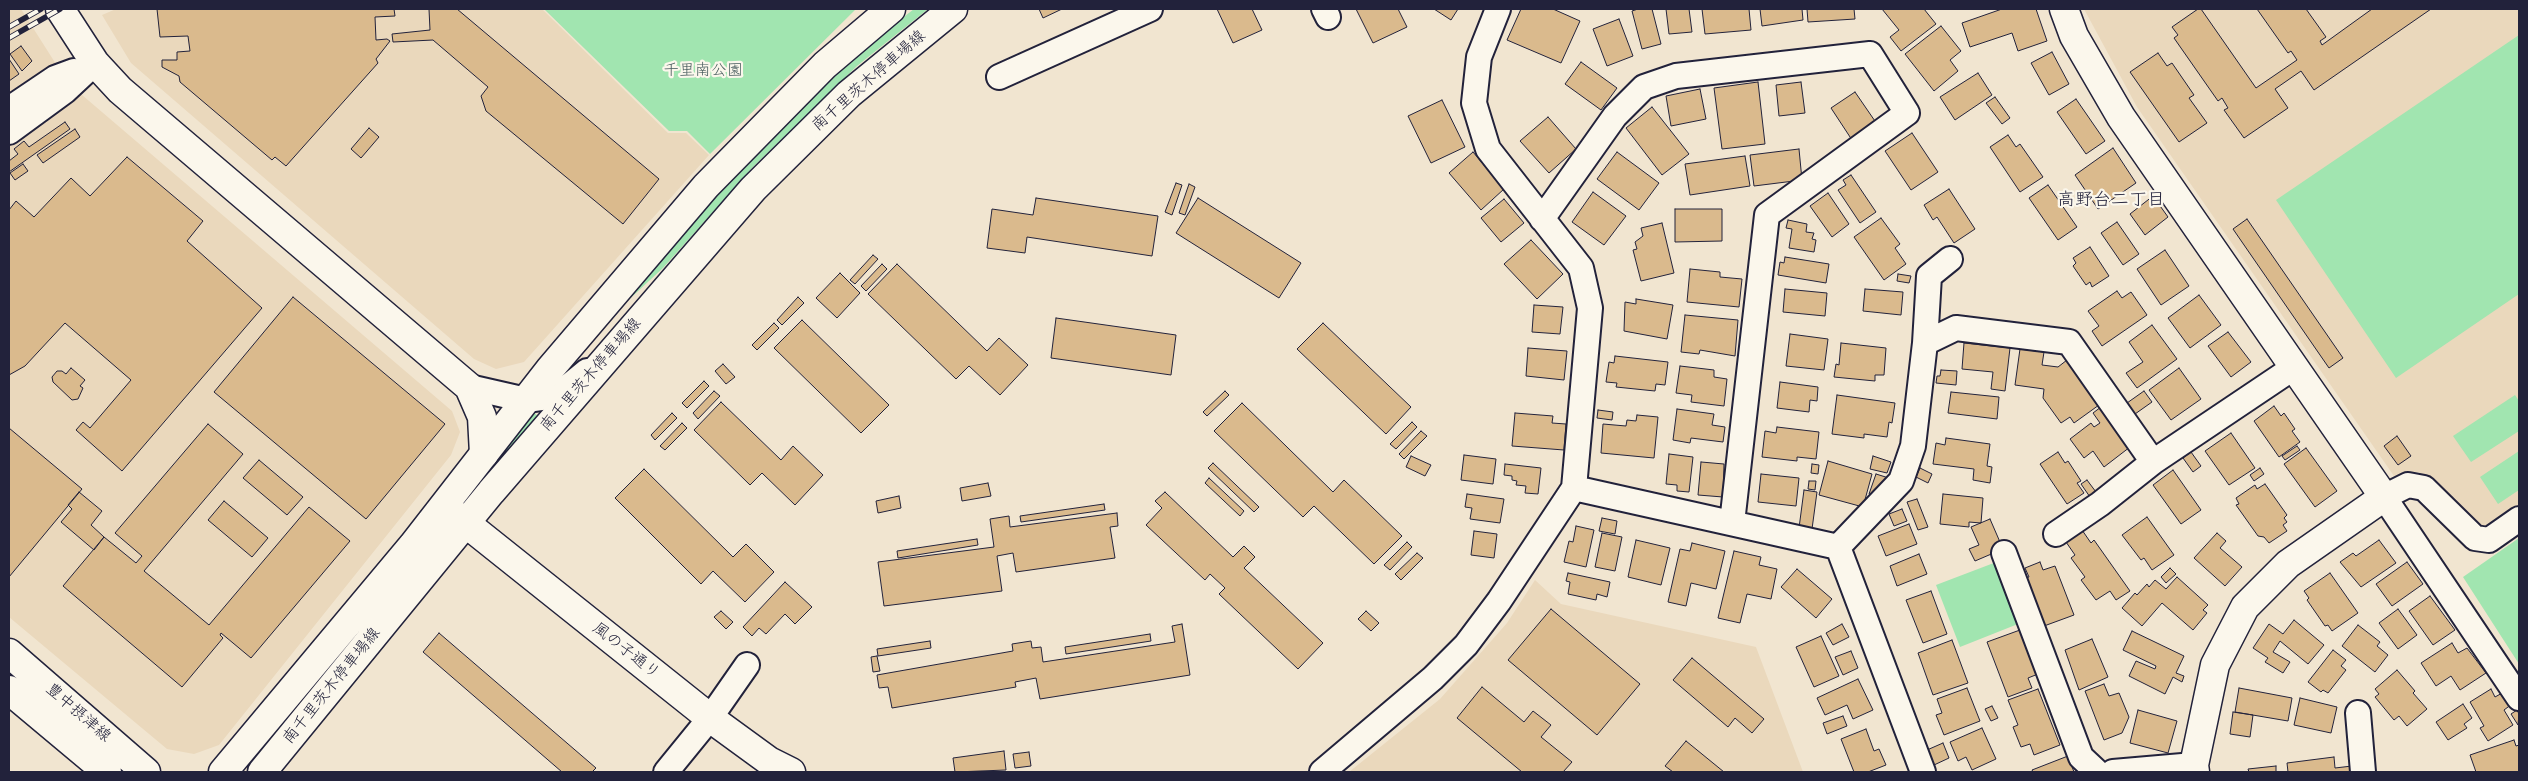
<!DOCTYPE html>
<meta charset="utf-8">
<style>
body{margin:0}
#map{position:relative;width:2528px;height:781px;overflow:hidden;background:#f1e5d0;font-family:Itim,sans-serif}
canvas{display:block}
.frame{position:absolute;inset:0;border:10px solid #22223b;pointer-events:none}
</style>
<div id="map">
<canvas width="2528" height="781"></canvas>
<div class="frame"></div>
</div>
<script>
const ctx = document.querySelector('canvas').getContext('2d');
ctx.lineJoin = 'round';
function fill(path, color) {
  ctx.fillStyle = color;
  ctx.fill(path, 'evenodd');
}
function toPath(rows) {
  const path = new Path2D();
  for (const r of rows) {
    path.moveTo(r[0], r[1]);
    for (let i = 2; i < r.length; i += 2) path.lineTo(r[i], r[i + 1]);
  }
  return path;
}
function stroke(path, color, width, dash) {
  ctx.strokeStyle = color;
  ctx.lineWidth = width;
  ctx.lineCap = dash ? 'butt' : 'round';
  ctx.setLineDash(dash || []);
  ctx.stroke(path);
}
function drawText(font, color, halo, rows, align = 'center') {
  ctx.font = font + ' Itim,"Klee One",sans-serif';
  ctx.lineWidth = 4.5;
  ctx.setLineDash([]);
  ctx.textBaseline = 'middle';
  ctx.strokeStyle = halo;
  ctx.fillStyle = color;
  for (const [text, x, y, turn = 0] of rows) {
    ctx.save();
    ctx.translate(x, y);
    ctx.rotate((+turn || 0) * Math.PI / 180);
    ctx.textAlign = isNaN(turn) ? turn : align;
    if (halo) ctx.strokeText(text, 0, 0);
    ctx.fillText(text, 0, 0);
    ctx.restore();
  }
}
fill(toPath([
 [9,9,21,9,68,83,452,411,460,432,451,455,219,745,194,754,167,749,9,617],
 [116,9,542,9,668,133,686,133,709,155,524,362,496,369,474,359,131,63,102,15],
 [2084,9,2519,9,2519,509,2485,532,2419,472,2394,476,2137,107],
 [1535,580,1561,604,1756,647,1803,772,1349,772,1440,699,1507,623]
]), '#ead8bc');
fill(toPath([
 [544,9,856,9,710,154,687,131,669,131],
 [914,9,928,9,857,66,753,167,663,268,609,318,705,205,799,107,868,45],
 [2519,35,2519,294,2396,378,2276,200],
 [2515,395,2519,401,2519,431,2471,462,2453,436],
 [533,411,539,418,487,477,485,470],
 [2519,451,2519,490,2498,504,2480,477],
 [2519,538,2519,664,2463,577],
 [1999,561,2023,622,1960,647,1936,585]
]), '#a1e5b0');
const building = toPath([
 [157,9,394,9,395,16,375,17,376,40,387,39,390,41,376,59,378,63,286,166,275,157,272,160,180,82,179,76,162,67,162,60,177,60,177,52,190,51,188,36,160,37,157,9],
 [429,9,457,9,659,179,623,224,486,111,481,96,488,87,433,40,393,42,392,34,430,30,429,9],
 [1039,9,1062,9,1043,18,1039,9],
 [1217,9,1252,9,1262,30,1233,43,1217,9],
 [1356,9,1398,9,1407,27,1373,43,1356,9],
 [1434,9,1458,9,1451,20,1434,9],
 [1521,9,1553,9,1580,21,1561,63,1507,40,1521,9],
 [1638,9,1652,9,1661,44,1642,49,1632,11,1638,9],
 [1666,9,1689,9,1692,32,1669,34,1666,9],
 [1702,9,1749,9,1751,30,1705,34,1702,9],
 [1760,9,1802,9,1803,20,1762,26,1760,9],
 [1807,9,1854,9,1855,19,1808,22,1807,9],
 [1882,9,1924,9,1936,24,1901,51,1890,37,1899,30,1882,9],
 [2002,9,2036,9,2047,41,2018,51,2012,33,1970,47,1962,23,2002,9],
 [2198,9,2201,9,2256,88,2297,60,2291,51,2288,53,2257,9,2306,9,2326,37,2320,41,2322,45,2372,9,2431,9,2314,90,2301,71,2275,89,2288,108,2244,138,2224,110,2228,108,2222,98,2218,101,2174,38,2178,35,2172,27,2198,9],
 [1619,19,1633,56,1607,66,1593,29,1619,19],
 [1941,26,1961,51,1950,60,1958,71,1934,91,1905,54,1941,26],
 [21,46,32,61,22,71,10,54,21,46],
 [2052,52,2069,84,2049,95,2031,63,2052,52],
 [2158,53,2167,66,2172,63,2194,95,2189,98,2207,123,2179,142,2130,72,2158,53],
 [9,59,19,74,9,81,9,59],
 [1581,62,1617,88,1601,110,1565,84,1581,62],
 [1978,73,1992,95,1955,120,1940,97,1978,73],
 [1758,82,1765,144,1722,149,1714,88,1758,82],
 [1801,82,1805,113,1779,116,1776,85,1801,82],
 [1700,89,1706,119,1671,126,1666,96,1700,89],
 [1855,92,1877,124,1852,140,1831,108,1855,92],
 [1995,97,2010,118,2002,124,1986,103,1995,97],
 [2076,99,2105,141,2086,154,2057,112,2076,99],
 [1442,100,1465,147,1431,163,1408,116,1442,100],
 [1652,107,1689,154,1662,175,1626,128,1652,107],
 [1548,117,1576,149,1549,173,1520,141,1548,117],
 [65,122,70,129,9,172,9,161,18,154,14,149,24,141,29,147,65,122],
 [369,128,379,137,361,158,351,149,369,128],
 [75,129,80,137,43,163,37,155,75,129],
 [1912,133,1938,172,1911,190,1885,151,1912,133],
 [2008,135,2016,147,2020,144,2043,177,2020,192,1990,147,2008,135],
 [2113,148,2136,183,2098,209,2075,175,2113,148],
 [1799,149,1802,180,1754,186,1750,155,1799,149],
 [1473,152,1504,189,1481,210,1449,173,1473,152],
 [1617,152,1659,183,1639,210,1597,179,1617,152],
 [1745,156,1750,186,1690,195,1685,164,1745,156],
 [127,157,203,221,187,241,262,308,122,471,76,430,83,422,90,428,131,380,65,323,25,366,9,375,9,210,16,201,34,217,71,178,90,196,127,157],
 [23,164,28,171,15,180,10,173,23,164],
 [1851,175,1876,212,1860,223,1838,190,1846,185,1843,180,1851,175],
 [1176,183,1182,185,1172,215,1165,212,1176,183],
 [1189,184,1195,187,1185,215,1179,213,1189,184],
 [2048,185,2077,227,2058,240,2029,198,2048,185],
 [1949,189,1975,229,1954,243,1937,217,1933,220,1924,205,1949,189],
 [1593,192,1626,216,1604,245,1572,222,1593,192],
 [1828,193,1849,224,1832,237,1810,206,1828,193],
 [2153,196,2168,217,2145,235,2130,214,2153,196],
 [1036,198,1158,216,1152,256,1027,237,1025,253,987,248,992,209,1033,215,1036,198],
 [1198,198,1301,263,1279,298,1176,233,1198,198],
 [1504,199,1524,223,1501,242,1481,218,1504,199],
 [1675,209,1722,209,1722,241,1675,242,1675,209],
 [1881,218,1900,244,1895,248,1906,264,1884,280,1854,237,1881,218],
 [2247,219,2343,358,2329,368,2233,229,2247,219],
 [1788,220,1807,224,1806,232,1814,233,1812,239,1816,240,1814,252,1789,248,1792,229,1786,228,1788,220],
 [2117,222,2139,254,2123,265,2101,233,2117,222],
 [1662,223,1674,273,1641,281,1633,250,1637,249,1635,242,1643,236,1641,228,1662,223],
 [1531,240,1563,274,1537,299,1504,264,1531,240],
 [2090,247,2109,276,2092,287,2090,282,2086,285,2073,266,2076,263,2073,258,2090,247],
 [2165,250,2189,286,2161,305,2137,269,2165,250],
 [873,255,878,259,855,284,850,280,873,255],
 [1785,257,1829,264,1826,283,1778,275,1780,262,1784,263,1785,257],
 [882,264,887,269,866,291,861,286,882,264],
 [897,264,987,351,999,338,1028,365,1000,395,969,366,956,379,868,294,897,264],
 [1690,269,1720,272,1720,277,1742,279,1739,307,1687,302,1690,269],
 [840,273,860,293,837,318,816,298,840,273],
 [1898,274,1911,276,1909,283,1897,281,1898,274],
 [1785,289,1827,293,1825,316,1783,312,1785,289],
 [1865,289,1903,292,1901,315,1863,311,1865,289],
 [2117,291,2122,298,2131,292,2147,315,2102,346,2092,331,2099,326,2088,311,2117,291],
 [2199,295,2221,325,2190,348,2168,318,2199,295],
 [293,297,445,424,366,519,214,392,293,297],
 [798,297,804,303,782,325,777,320,798,297],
 [1636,299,1673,305,1667,339,1624,331,1625,302,1636,304,1636,299],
 [1534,305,1563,307,1560,334,1532,332,1534,305],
 [1685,315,1738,320,1735,356,1700,350,1699,354,1681,352,1685,315],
 [1056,318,1176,335,1171,375,1051,358,1056,318],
 [802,320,889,405,861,433,774,348,802,320],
 [774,323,779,328,757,350,752,345,774,323],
 [1323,323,1411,407,1386,434,1297,349,1323,323],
 [2152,325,2177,359,2137,388,2126,373,2143,362,2129,342,2152,325],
 [2228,332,2251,362,2231,377,2208,346,2228,332],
 [1790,334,1828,339,1824,370,1786,366,1790,334],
 [1841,343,1886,348,1884,375,1875,375,1875,381,1834,377,1836,364,1839,365,1841,343],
 [1964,343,2010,348,2005,391,1991,389,1993,372,1962,369,1964,343],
 [1528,348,1567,351,1564,380,1526,376,1528,348],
 [2020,349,2044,352,2042,365,2058,367,2067,360,2099,405,2074,423,2070,417,2061,423,2043,398,2044,389,2015,385,2020,349],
 [1615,356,1668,362,1665,385,1656,384,1655,391,1616,387,1617,383,1606,382,1609,362,1614,363,1615,356],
 [723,364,735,377,726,384,715,371,723,364],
 [1680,366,1714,370,1714,377,1727,379,1724,406,1691,402,1692,395,1676,393,1680,366],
 [71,368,85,380,80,386,83,388,78,399,72,400,53,382,52,377,57,371,62,371,66,374,71,368],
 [2179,368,2201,399,2171,420,2149,390,2179,368],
 [1941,370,1957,371,1956,385,1936,383,1937,376,1940,376,1941,370],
 [704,381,709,386,687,408,682,403,704,381],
 [1780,382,1818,387,1817,401,1810,400,1809,412,1777,408,1780,382],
 [714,391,720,396,698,419,693,413,714,391],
 [1225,391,1229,395,1207,416,1203,412,1225,391],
 [2144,391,2152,402,2135,414,2127,403,2144,391],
 [1951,392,1999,397,1997,419,1948,413,1951,392],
 [1837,395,1895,403,1892,423,1889,422,1887,437,1864,434,1864,438,1832,434,1837,395],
 [721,402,781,460,793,446,823,475,795,505,762,473,750,485,694,430,721,402],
 [1242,403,1333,492,1344,480,1402,536,1374,564,1314,506,1303,517,1214,431,1242,403],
 [2274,406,2281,416,2284,413,2295,429,2292,431,2300,442,2279,457,2254,421,2274,406],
 [2101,407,2130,447,2104,467,2093,451,2084,458,2070,439,2091,423,2094,427,2100,423,2093,413,2101,407],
 [1677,409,1714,414,1712,425,1725,427,1723,442,1691,438,1690,443,1673,440,1677,409],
 [1598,410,1613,412,1612,420,1597,418,1598,410],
 [672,413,677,418,655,440,651,435,672,413],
 [1515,413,1553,416,1552,423,1566,424,1564,450,1512,446,1515,413],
 [1637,415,1658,417,1654,458,1601,453,1603,424,1626,426,1627,420,1636,421,1637,415],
 [1412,422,1417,427,1396,449,1390,444,1412,422],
 [682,423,687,428,665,450,660,446,682,423],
 [208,424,243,454,144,571,209,625,309,507,350,541,251,658,221,633,220,635,223,638,182,687,63,586,104,537,136,563,142,556,115,533,208,424],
 [1777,427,1819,432,1816,459,1797,457,1797,461,1762,457,1765,431,1776,433,1777,427],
 [9,428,82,489,9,577,9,428],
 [1421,431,1427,436,1404,459,1399,454,1421,431],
 [2231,433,2255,468,2229,485,2205,451,2231,433],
 [2397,436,2411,456,2398,465,2384,446,2397,436],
 [1946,438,1990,444,1987,466,1992,467,1990,483,1973,480,1974,469,1933,464,1936,443,1945,445,1946,438],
 [2297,446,2300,450,2285,460,2282,456,2297,446],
 [2306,448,2337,491,2315,507,2284,464,2306,448],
 [2058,452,2065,463,2068,461,2081,481,2077,483,2084,493,2067,504,2040,464,2058,452],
 [2191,452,2201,466,2193,472,2183,458,2191,452],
 [1669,454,1693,457,1689,492,1677,491,1677,485,1666,484,1669,454],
 [1464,455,1496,459,1493,484,1461,480,1464,455],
 [1411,456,1431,465,1425,476,1406,467,1411,456],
 [1873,456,1891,462,1887,473,1870,469,1873,456],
 [259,460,303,497,287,515,243,478,259,460],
 [1828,461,1872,474,1863,507,1819,495,1828,461],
 [1701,462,1724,464,1723,497,1698,495,1701,462],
 [1213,463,1259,507,1254,512,1208,468,1213,463],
 [1505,464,1541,468,1538,494,1525,493,1526,486,1516,485,1517,481,1512,480,1512,476,1504,475,1505,464],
 [1812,464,1819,465,1818,474,1811,473,1812,464],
 [1920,468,1932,474,1928,483,1916,477,1920,468],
 [2260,468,2264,474,2254,481,2250,475,2260,468],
 [644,469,733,557,746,544,774,572,745,602,713,571,701,584,615,498,644,469],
 [2173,470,2201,510,2181,524,2153,485,2173,470],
 [1761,474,1799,478,1796,506,1758,502,1761,474],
 [1876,474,1892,479,1876,497,1869,494,1876,474],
 [1209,478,1244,511,1240,516,1205,483,1209,478],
 [2087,480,2096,492,2090,497,2081,484,2087,480],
 [1809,481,1816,481,1815,490,1808,489,1809,481],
 [988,483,991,496,962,501,960,488,988,483],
 [2265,484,2287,515,2284,518,2287,522,2283,525,2287,531,2269,543,2264,537,2258,536,2236,505,2239,504,2236,498,2255,485,2257,489,2265,484],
 [1804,490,1817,492,1812,529,1799,528,1804,490],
 [79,492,102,511,91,525,104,537,94,550,61,522,72,509,68,505,79,492],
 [1165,492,1233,557,1244,546,1255,557,1244,568,1323,643,1298,669,1219,594,1225,588,1210,574,1205,580,1146,525,1162,508,1155,501,1165,492],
 [1467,494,1504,499,1500,523,1470,519,1472,508,1465,507,1467,494],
 [1943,494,1983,498,1981,523,1969,522,1969,527,1940,524,1943,494],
 [899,496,901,508,878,513,876,501,899,496],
 [1917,499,1928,527,1918,530,1907,502,1917,499],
 [224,501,268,538,252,557,208,520,224,501],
 [1104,504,1105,510,1021,522,1020,516,1104,504],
 [1902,509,1907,521,1894,526,1889,514,1902,509],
 [1117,513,1118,526,1110,527,1115,558,1016,572,1013,553,997,556,1002,591,884,606,878,562,994,547,990,519,1009,516,1010,527,1117,513],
 [2147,517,2174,555,2152,570,2144,558,2141,560,2122,535,2147,517],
 [1602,518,1617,521,1615,534,1599,531,1602,518],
 [1990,519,2003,549,1975,561,1969,549,1979,545,1971,527,1990,519],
 [1909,524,1917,544,1886,556,1878,536,1909,524],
 [1576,526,1594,530,1586,567,1564,562,1569,541,1573,542,1576,526],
 [2082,530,2091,543,2094,540,2130,591,2116,600,2110,591,2096,600,2081,580,2085,577,2071,558,2075,555,2066,542,2082,530],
 [1474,531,1497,534,1494,558,1471,555,1474,531],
 [1602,533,1622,537,1615,571,1595,567,1602,533],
 [2217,533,2226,541,2220,548,2242,567,2225,586,2194,558,2217,533],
 [977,539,978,545,898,558,897,551,977,539],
 [1636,540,1670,548,1661,585,1628,577,1636,540],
 [2379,540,2396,563,2361,587,2340,562,2353,553,2356,556,2379,540],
 [1407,542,1412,547,1390,570,1384,565,1407,542],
 [1692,543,1725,551,1716,589,1691,583,1686,606,1668,602,1680,549,1690,551,1692,543],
 [1734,551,1761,557,1759,565,1777,569,1771,599,1747,594,1740,623,1718,618,1734,551],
 [1417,553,1423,558,1401,580,1395,574,1417,553],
 [1919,554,1927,574,1897,586,1890,566,1919,554],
 [2040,562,2043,570,2055,566,2074,615,2044,626,2026,578,2029,577,2025,568,2040,562],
 [2407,562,2423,584,2392,606,2376,584,2407,562],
 [2170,568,2176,574,2166,583,2161,577,2170,568],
 [1797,569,1832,599,1816,618,1781,587,1797,569],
 [1568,573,1610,582,1607,597,1597,594,1596,600,1568,594,1570,582,1566,581,1568,573],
 [2330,573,2358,613,2332,631,2328,625,2325,626,2307,600,2309,598,2304,591,2330,573],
 [2177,577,2208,605,2203,610,2207,613,2193,630,2162,603,2142,626,2122,608,2135,593,2137,595,2147,584,2149,587,2155,580,2166,589,2177,577],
 [785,582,812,607,795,624,785,614,766,634,759,628,752,636,743,627,785,582],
 [1931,591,1947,634,1923,643,1906,600,1931,591],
 [2430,596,2455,630,2433,645,2409,611,2430,596],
 [1551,609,1640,684,1597,735,1508,660,1551,609],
 [2398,609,2417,635,2398,649,2379,623,2398,609],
 [721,611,733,622,726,629,714,617,721,611],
 [1366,611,1379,623,1371,631,1358,619,1366,611],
 [2294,620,2324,645,2308,664,2280,641,2273,652,2290,662,2283,673,2265,662,2268,658,2253,648,2269,624,2283,634,2294,620],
 [1182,624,1190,675,1040,699,1036,678,1015,682,1016,687,892,708,888,687,879,688,877,675,1013,651,1012,644,1031,641,1032,648,1041,647,1043,662,1175,642,1172,626,1182,624],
 [1842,624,1849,637,1833,645,1826,633,1842,624],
 [2358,625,2380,642,2377,646,2388,655,2375,672,2342,646,2358,625],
 [2020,630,2038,674,2028,678,2032,688,2008,697,1987,642,2020,630],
 [2132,631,2184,656,2176,673,2184,676,2182,682,2173,677,2165,694,2129,676,2136,661,2155,669,2156,666,2123,650,2132,631],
 [439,633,596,768,592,772,562,772,423,652,439,633],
 [1150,634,1151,641,1066,654,1065,647,1150,634],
 [1821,636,1839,676,1814,687,1796,647,1821,636],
 [2092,639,2108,677,2079,690,2065,650,2092,639],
 [1952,640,1968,683,1933,695,1918,653,1952,640],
 [930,641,931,648,878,656,877,649,930,641],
 [2452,643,2458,653,2467,648,2486,673,2460,690,2451,676,2436,686,2421,663,2452,643],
 [2333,650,2346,660,2341,666,2346,670,2328,693,2323,690,2321,692,2308,682,2333,650],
 [1851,651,1858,668,1843,675,1835,657,1851,651],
 [877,656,880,671,873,672,871,657,877,656],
 [1692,658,1764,719,1752,733,1735,718,1728,727,1673,680,1692,658],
 [2397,670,2415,691,2413,693,2427,709,2407,726,2399,716,2394,720,2375,697,2379,694,2375,689,2397,670],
 [1858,679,1873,710,1853,719,1847,705,1825,715,1817,698,1858,679],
 [2104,684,2109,696,2119,693,2129,717,2122,733,2104,740,2085,691,2104,684],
 [1482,687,1524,722,1533,711,1551,725,1541,737,1572,762,1563,772,1522,772,1457,718,1482,687],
 [1967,688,1980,721,1944,735,1936,715,1942,713,1937,699,1967,688],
 [2239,688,2292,698,2288,721,2235,712,2239,688],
 [2038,689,2060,745,2034,755,2030,744,2021,747,2013,727,2018,725,2008,700,2038,689],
 [2491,689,2495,697,2504,692,2512,704,2504,710,2513,725,2488,741,2480,728,2484,726,2470,702,2491,689],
 [2300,698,2337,707,2331,733,2294,725,2300,698],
 [2463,704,2472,718,2464,724,2467,728,2448,740,2436,722,2463,704],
 [1992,706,1998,718,1991,721,1985,709,1992,706],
 [2138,710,2177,721,2168,753,2130,743,2138,710],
 [2517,710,2519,714,2518,725,2511,714,2517,710],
 [2233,712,2253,715,2250,737,2230,734,2233,712],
 [1843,716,1847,726,1827,734,1823,723,1843,716],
 [1982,728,1996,759,1972,770,1966,757,1958,761,1950,742,1982,728],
 [1866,729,1874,751,1879,749,1886,765,1868,772,1854,772,1841,739,1866,729],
 [2514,740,2516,746,2519,745,2519,772,2476,772,2470,755,2514,740],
 [1686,741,1724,772,1673,772,1665,766,1686,741],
 [1943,743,1949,758,1934,765,1927,750,1943,743],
 [1004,751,1006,770,955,772,953,758,1004,751],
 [1029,752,1031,766,1015,768,1013,754,1029,752],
 [2068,756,2074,772,2033,772,2032,770,2068,756],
 [2334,757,2335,768,2352,766,2353,772,2288,772,2287,763,2334,757],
 [2276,766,2276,772,2249,772,2248,769,2276,766]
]);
fill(building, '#daba8d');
stroke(building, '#22223b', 1);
const minor = toPath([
 [1324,9,1328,17],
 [999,77,1150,9],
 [9,109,55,78,74,71],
 [9,132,65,91,95,63],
 [1542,219,1615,116,1644,87,1676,76,1870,54,1907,113,1767,215,1732,523],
 [1925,343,1956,328,2069,342,2153,462],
 [469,387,526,400,549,397,570,385,587,371],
 [1574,488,1838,547],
 [2519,519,2489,540,2475,538,2424,488,2408,485,2384,497,2519,698],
 [2056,534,2100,504,2153,462,2293,368],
 [1838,547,1901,481,1913,446,1925,343,1929,276,1950,259],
 [1838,547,1923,772],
 [2004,553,2081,757,2097,772],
 [2358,713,2363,772],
 [666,772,710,718,747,665],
 [1322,772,1433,678,1466,645,1499,601,1574,488,1590,308,1581,268,1488,149,1474,103,1479,57,1498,9],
 [2113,772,2194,765]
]);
const tertiary = toPath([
 [60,9,95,63,120,90,469,387,482,417,484,454],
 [2064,9,2074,36,2121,117,2384,497,2288,564,2245,607,2215,665,2194,765,2195,772],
 [448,509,710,718,769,761,791,772]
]);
const secondary = toPath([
 [9,653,146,772],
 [9,690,107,772],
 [223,772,413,545,550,369,706,186,825,65,891,9],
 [262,772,491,492,753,189,849,94,953,9]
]);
stroke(minor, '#22223b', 28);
stroke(tertiary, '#22223b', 31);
stroke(secondary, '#22223b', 31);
stroke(minor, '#fbf7ec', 24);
stroke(tertiary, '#fbf7ec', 28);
stroke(secondary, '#fbf7ec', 28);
const rail = toPath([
 [9,27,41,9],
 [9,38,60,9]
]);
stroke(rail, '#22223b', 5.5);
stroke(rail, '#fbf7ec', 4, [11]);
drawText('16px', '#485c5e', '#fbf7ec', [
 ["千里南公園",703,71]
]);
drawText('16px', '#22223b', '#fbf7ec', [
 ["南千里茨木停車場線",869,81,-41],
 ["南千里茨木停車場線",591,375,-49],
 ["風の子通り",626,651,38],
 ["南千里茨木停車場線",332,686,-51],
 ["豊中摂津線",78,713,41]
]);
drawText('18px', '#22223b', '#fbf7ec', [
 ["高野台二丁目",2111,200]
]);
</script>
